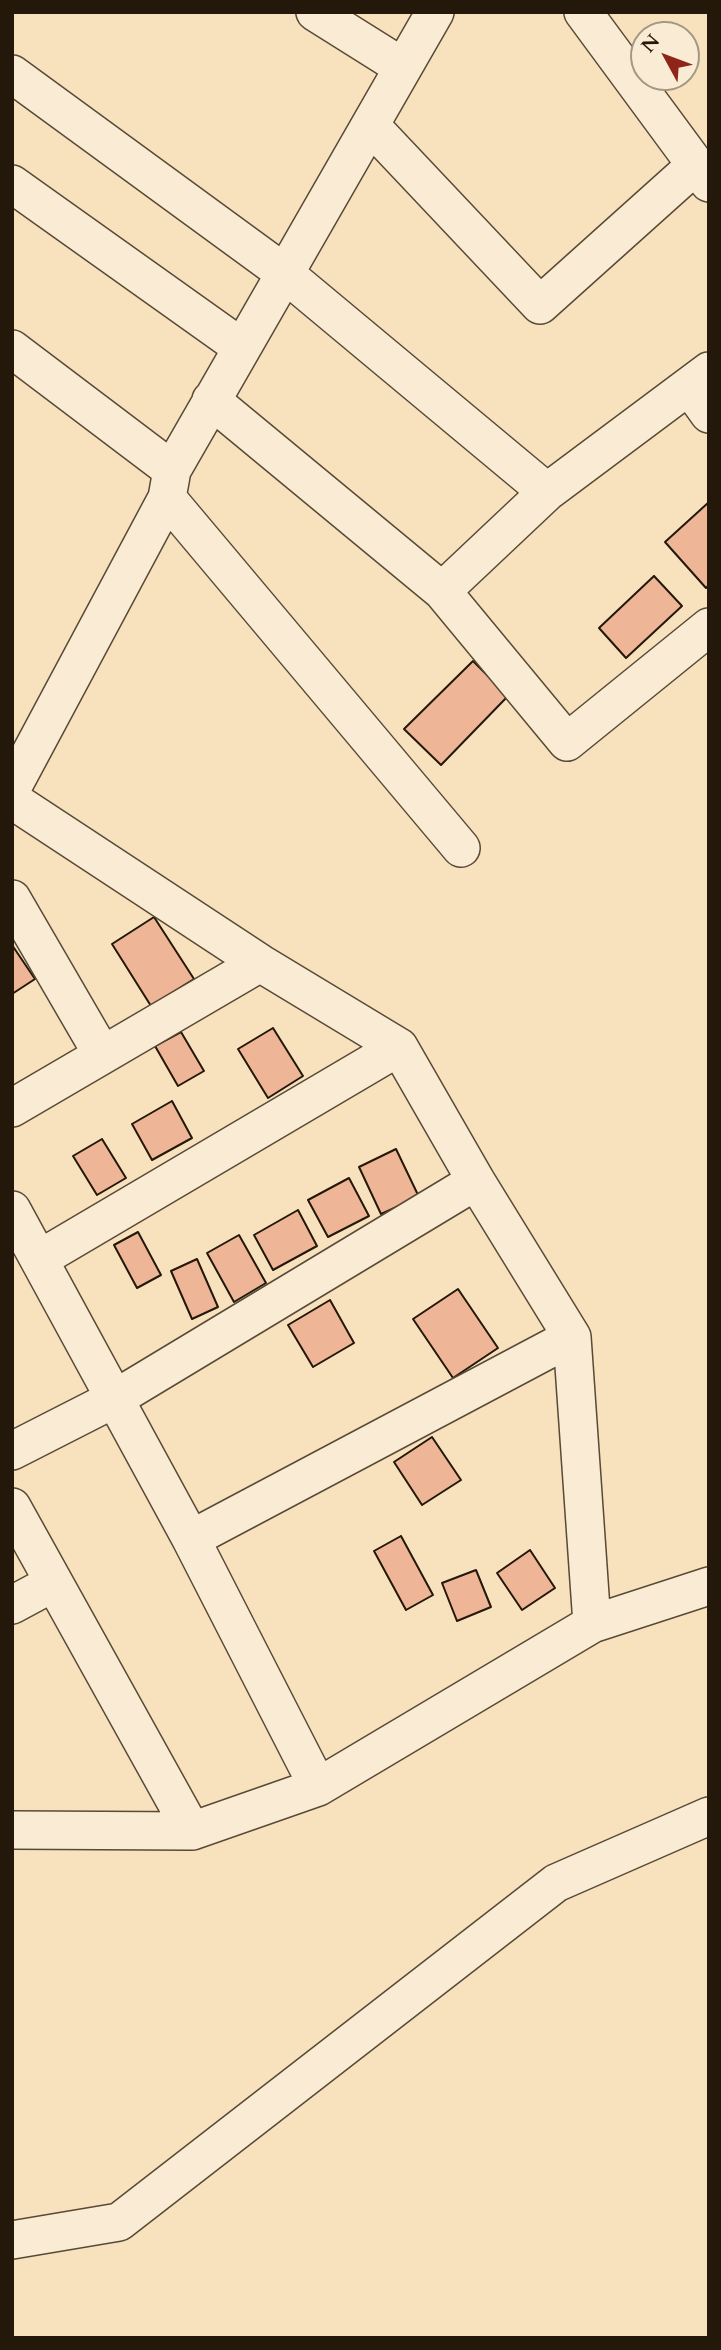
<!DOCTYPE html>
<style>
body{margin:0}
#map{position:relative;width:721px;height:2350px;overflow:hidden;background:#f8e1bd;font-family:Cardo,serif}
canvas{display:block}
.frame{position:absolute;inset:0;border:14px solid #23180a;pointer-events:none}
.north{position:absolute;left:630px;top:21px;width:70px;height:70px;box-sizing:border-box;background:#faecd4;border:2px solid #a49783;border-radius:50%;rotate:311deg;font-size:19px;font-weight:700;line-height:28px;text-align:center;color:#23180a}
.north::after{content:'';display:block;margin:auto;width:24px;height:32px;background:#8f2418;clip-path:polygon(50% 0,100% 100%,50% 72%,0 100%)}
</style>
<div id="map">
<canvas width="721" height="2350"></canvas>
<div class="frame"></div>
<div class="north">N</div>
</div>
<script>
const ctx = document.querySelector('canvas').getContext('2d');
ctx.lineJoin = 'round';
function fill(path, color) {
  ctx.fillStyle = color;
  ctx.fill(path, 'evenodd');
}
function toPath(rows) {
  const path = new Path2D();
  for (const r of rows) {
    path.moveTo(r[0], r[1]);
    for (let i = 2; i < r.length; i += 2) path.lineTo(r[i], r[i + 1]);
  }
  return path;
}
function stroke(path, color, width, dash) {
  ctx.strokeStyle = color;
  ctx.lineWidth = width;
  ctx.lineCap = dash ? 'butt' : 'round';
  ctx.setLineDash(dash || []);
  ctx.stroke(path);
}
const building = toPath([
 [709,502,709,585,706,588,665,542,709,502],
 [654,576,682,606,626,658,599,628,654,576],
 [473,661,508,696,441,765,404,729,473,661],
 [154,917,194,979,151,1006,112,944,154,917],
 [12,945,35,979,12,994,12,945],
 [273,1028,303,1076,268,1098,238,1049,273,1028],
 [181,1032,204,1071,178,1086,155,1046,181,1032],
 [172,1101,192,1138,152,1160,132,1124,172,1101],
 [102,1139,126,1178,97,1195,73,1156,102,1139],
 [396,1149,419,1197,381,1214,359,1167,396,1149],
 [349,1178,369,1216,328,1237,308,1200,349,1178],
 [298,1210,317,1246,273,1270,254,1235,298,1210],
 [138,1232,161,1275,137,1288,114,1245,138,1232],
 [239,1235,266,1283,234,1302,207,1253,239,1235],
 [197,1259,218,1307,192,1319,171,1271,197,1259],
 [458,1289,498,1348,453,1378,413,1319,458,1289],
 [330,1300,354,1343,313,1367,288,1325,330,1300],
 [432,1437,461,1480,422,1505,394,1462,432,1437],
 [401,1536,433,1595,406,1610,374,1551,401,1536],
 [530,1550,555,1588,522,1610,497,1573,530,1550],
 [476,1570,491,1607,457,1621,442,1583,476,1570]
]);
fill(building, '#eeb596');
stroke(building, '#23180a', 2);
const minor = toPath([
 [315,12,401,66],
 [583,12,709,183],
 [12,74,283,272,547,492],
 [371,126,540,305,696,165],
 [12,184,241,347],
 [12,349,172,470],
 [689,386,709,414],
 [211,400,442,591,567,742,709,627],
 [167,498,461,848],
 [442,591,547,492,709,371],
 [12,788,167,498,172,470,435,12],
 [12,800,260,963,399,1047,476,1181,572,1337,592,1624],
 [12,899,102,1054],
 [12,1108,260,963],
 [12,1210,191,1539,318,1787],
 [41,1258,399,1047],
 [12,1451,116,1398,476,1181],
 [12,1507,192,1831],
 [191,1539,572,1337],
 [12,1605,53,1583],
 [12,1830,192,1831,318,1787,592,1624,709,1586],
 [12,2240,119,2222,556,1883,709,1816]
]);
stroke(minor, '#584a37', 40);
stroke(minor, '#faecd4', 37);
</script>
